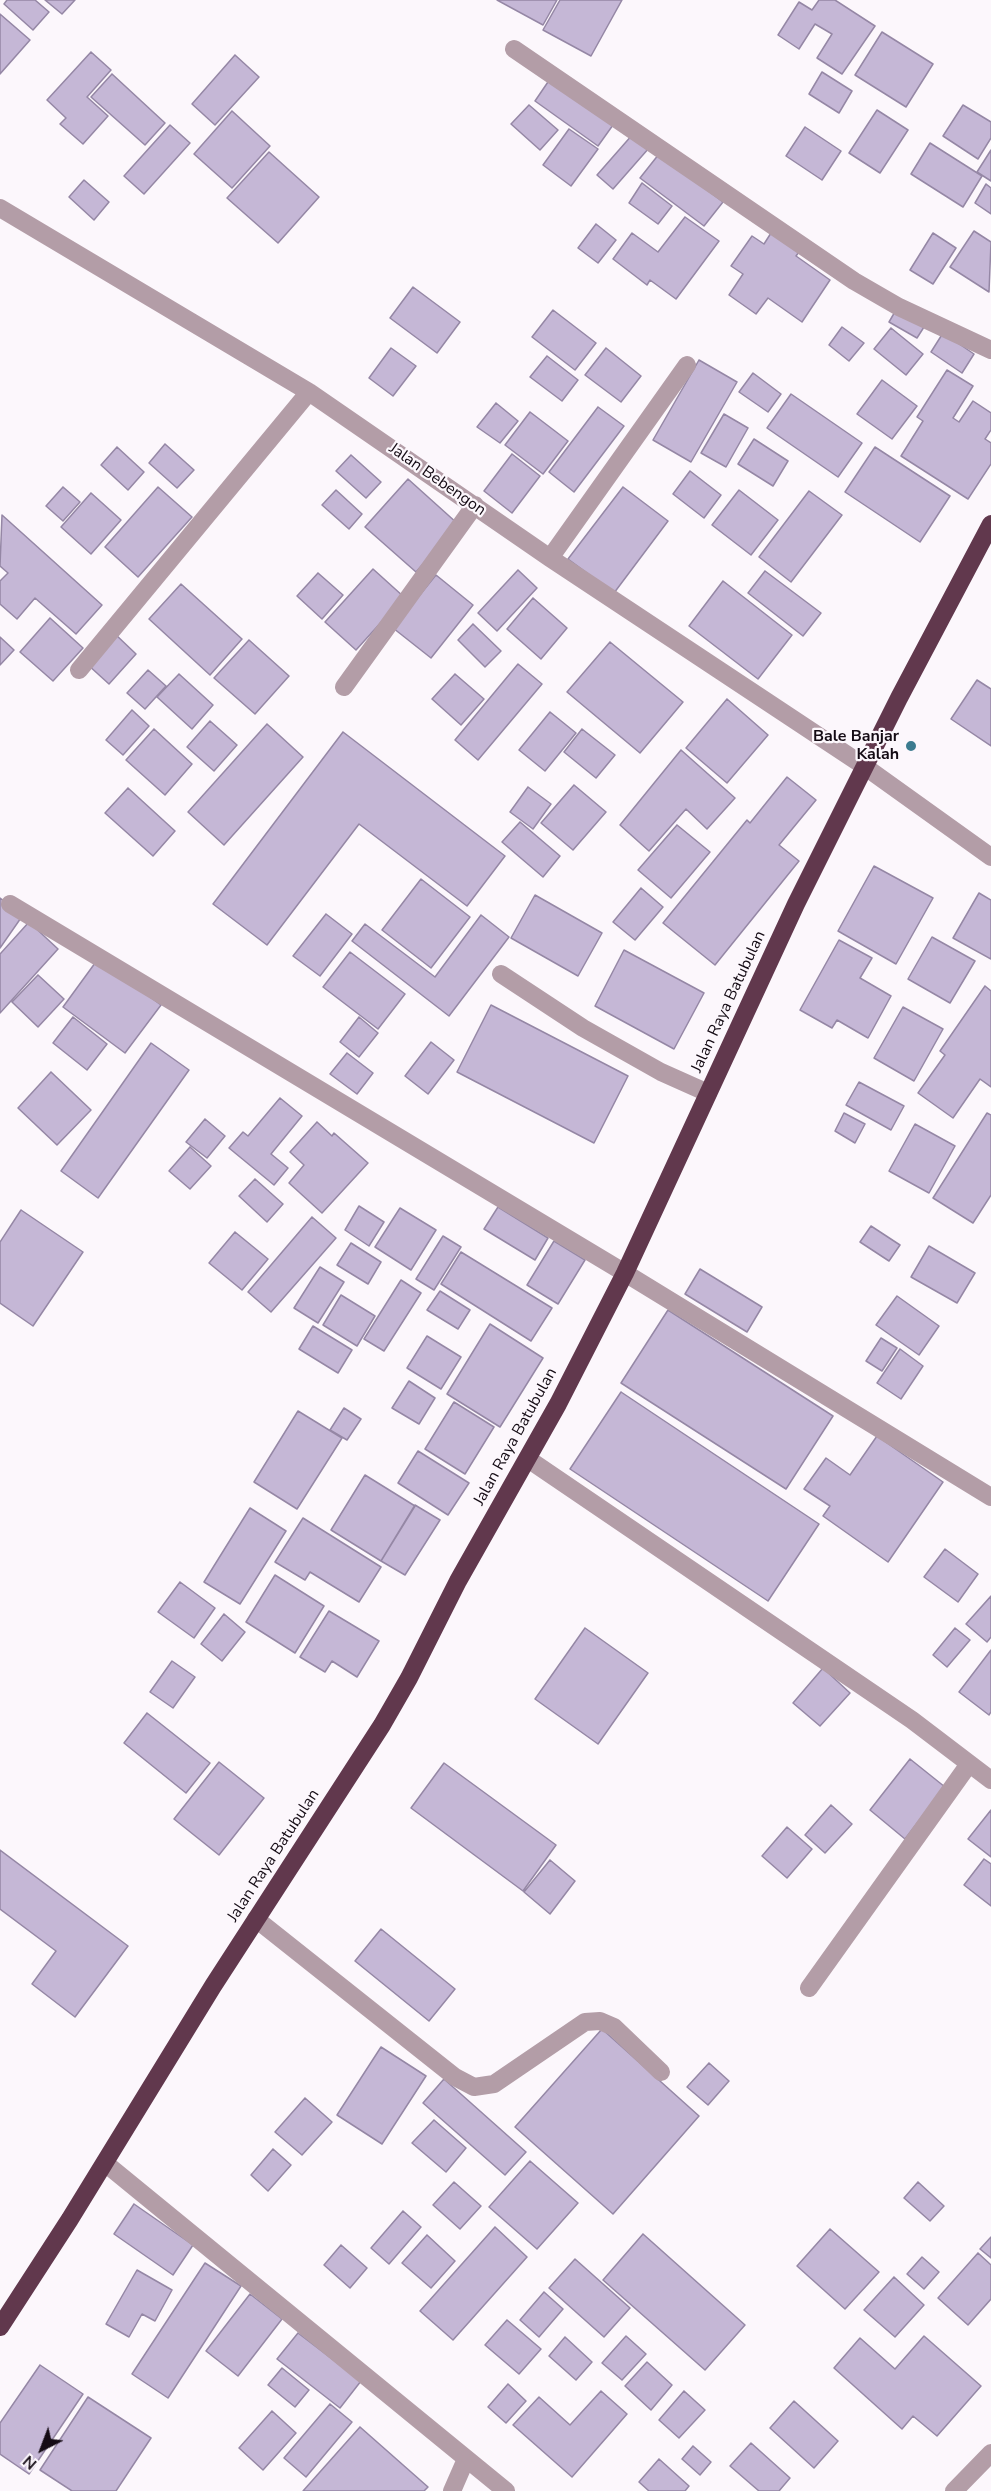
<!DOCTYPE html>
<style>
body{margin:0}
#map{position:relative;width:991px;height:2491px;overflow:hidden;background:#fcf7fc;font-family:"Nunito Sans",sans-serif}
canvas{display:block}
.north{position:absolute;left:12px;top:2419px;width:60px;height:60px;-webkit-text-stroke:4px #fcf7fc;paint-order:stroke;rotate:222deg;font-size:16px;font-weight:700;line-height:24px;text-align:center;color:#140b14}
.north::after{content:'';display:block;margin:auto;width:21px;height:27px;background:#140b14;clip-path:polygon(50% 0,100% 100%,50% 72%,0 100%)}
</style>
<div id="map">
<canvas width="991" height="2491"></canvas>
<div class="north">N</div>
</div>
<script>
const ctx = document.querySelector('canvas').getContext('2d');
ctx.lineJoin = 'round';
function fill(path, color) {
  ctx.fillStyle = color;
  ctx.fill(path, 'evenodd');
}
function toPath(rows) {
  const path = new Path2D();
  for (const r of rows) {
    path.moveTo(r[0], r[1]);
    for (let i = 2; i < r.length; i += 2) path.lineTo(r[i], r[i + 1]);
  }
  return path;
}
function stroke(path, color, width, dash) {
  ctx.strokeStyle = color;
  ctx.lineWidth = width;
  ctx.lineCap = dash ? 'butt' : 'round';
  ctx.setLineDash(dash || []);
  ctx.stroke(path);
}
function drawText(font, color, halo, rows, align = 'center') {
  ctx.font = font + ' "Nunito Sans",sans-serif';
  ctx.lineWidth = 4.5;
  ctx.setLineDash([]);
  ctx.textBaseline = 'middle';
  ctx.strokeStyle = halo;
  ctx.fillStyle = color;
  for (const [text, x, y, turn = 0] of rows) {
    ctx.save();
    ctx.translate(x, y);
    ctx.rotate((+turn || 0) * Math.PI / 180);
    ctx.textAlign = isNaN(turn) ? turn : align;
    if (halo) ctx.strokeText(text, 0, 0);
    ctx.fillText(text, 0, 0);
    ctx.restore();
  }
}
const building = toPath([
 [7,0,35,0,49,12,33,30,4,4,7,0],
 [45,0,75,0,62,14,45,0],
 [497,0,557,0,543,25,497,0],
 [560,0,622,0,591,56,543,30,560,0],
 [819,0,835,0,875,26,842,74,817,58,832,34,815,24,799,49,778,35,799,2,812,10,819,0],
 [0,14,30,40,0,74,0,14],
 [882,32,933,64,906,107,855,75,882,32],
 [91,52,111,70,87,97,108,116,83,144,60,124,66,118,47,100,91,52],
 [235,55,259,77,215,125,192,104,235,55],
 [822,72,852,91,839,113,809,94,822,72],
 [112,74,165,123,145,145,91,97,112,74],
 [550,79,613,125,598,146,535,101,550,79],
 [529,105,558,130,540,150,511,124,529,105],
 [963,105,991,122,991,138,978,159,943,136,963,105],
 [877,110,908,130,880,173,849,153,877,110],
 [232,111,270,146,232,188,194,154,232,111],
 [170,125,190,143,144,194,124,176,170,125],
 [805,127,841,151,822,180,786,156,805,127],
 [569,129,598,149,571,186,543,165,569,129],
 [633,134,649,148,613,189,597,175,633,134],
 [930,143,982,176,963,207,911,174,930,143],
 [991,150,991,181,977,172,991,150],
 [269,152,319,197,278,243,227,198,269,152],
 [659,154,723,202,704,226,640,178,659,154],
 [84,180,109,202,94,220,69,197,84,180],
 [642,183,672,206,658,224,629,203,642,183],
 [986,184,991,188,991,214,975,203,986,184],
 [685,217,719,241,676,299,650,280,647,285,613,259,632,233,658,252,685,217],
 [596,224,616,240,598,263,578,248,596,224],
 [974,231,991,242,989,292,950,267,974,231],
 [771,233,799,252,796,256,830,280,802,322,768,298,756,314,729,295,743,274,731,266,752,236,764,244,771,233],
 [933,233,956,248,933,284,910,270,933,233],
 [413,287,460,322,437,353,390,318,413,287],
 [553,310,596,343,575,370,532,337,553,310],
 [896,310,924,327,917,338,889,322,896,310],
 [842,327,864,343,849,361,829,345,842,327],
 [891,328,923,354,906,375,874,349,891,328],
 [943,333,974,354,962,373,931,352,943,333],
 [391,348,416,366,393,396,369,378,391,348],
 [606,348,641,376,621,402,585,375,606,348],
 [547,356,578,380,562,401,530,377,547,356],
 [699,360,737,382,691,462,653,440,699,360],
 [947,370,973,386,953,418,959,422,973,401,991,413,991,430,985,439,991,443,991,464,968,499,901,456,923,421,917,417,947,370],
 [753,373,781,394,768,412,739,392,753,373],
 [882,380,917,406,892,439,857,414,882,380],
 [791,394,862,443,838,477,767,428,791,394],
 [496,403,518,421,500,443,477,427,496,403],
 [598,407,624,426,574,492,549,472,598,407],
 [530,412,568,441,543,474,505,445,530,412],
 [724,414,748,428,726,467,701,453,724,414],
 [754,439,788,461,773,486,738,464,754,439],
 [165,444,194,470,177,488,149,463,165,444],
 [117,447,144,472,128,490,101,465,117,447],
 [875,447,950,496,920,542,845,492,875,447],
 [512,454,540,476,512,513,484,491,512,454],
 [351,455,381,482,366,498,336,471,351,455],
 [690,471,721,495,704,518,673,494,690,471],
 [408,479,458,524,416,572,365,527,408,479],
 [63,487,80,502,63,521,46,506,63,487],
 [158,487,192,517,138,577,105,547,158,487],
 [623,487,668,521,614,593,568,559,623,487],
 [336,490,362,514,349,529,322,505,336,490],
 [739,490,778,520,751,555,712,525,739,490],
 [809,491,842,515,791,582,759,557,809,491],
 [91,493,121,520,91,554,61,527,91,493],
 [2,515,102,605,76,634,35,598,17,619,0,604,0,581,8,573,0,566,2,515],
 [373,569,404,597,356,650,325,622,373,569],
 [518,570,537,588,497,631,478,613,518,570],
 [765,571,821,613,803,636,748,593,765,571],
 [318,573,343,595,322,619,297,596,318,573],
 [436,575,473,605,431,658,393,628,436,575],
 [723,581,792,635,758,679,689,626,723,581],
 [181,584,242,639,210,675,149,619,181,584],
 [533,598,567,628,541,659,507,629,533,598],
 [50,618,83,648,53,681,20,652,50,618],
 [473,624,501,651,485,667,458,640,473,624],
 [114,633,136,654,109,684,87,664,114,633],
 [0,637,14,650,0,665,0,637],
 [249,640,289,676,255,714,214,678,249,640],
 [610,642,683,702,640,753,567,692,610,642],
 [518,664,542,684,478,760,455,740,518,664],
 [148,670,166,686,145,709,127,693,148,670],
 [179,674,213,705,192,729,157,697,179,674],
 [455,674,484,699,461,725,432,699,455,674],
 [977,680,991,689,991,746,951,719,977,680],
 [727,699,768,735,727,783,686,748,727,699],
 [132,710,149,726,123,755,106,740,132,710],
 [550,712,576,733,545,771,519,750,550,712],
 [210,721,237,745,214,771,187,747,210,721],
 [267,724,303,757,224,845,188,812,267,724],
 [154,729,192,764,165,795,126,760,154,729],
 [582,729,615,755,596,778,564,752,582,729],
 [343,732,505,856,467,906,359,824,267,945,213,904,343,732],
 [681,750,735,798,707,829,686,809,649,851,620,825,681,750],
 [787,777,816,800,779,845,799,861,715,965,663,923,747,820,750,823,787,777],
 [574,785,606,812,573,850,541,823,574,785],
 [528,787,551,804,533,829,510,812,528,787],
 [128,788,175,831,153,856,105,813,128,788],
 [520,822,560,856,543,877,502,842,520,822],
 [677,825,710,852,671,898,638,870,677,825],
 [874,866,933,898,896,964,838,931,874,866],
 [421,879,470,917,431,968,382,930,421,879],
 [641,888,663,907,635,940,613,922,641,888],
 [979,893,991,900,991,959,953,938,979,893],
 [535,895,602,933,578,976,511,938,535,895],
 [0,898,23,915,0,948,0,898],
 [326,914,352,934,320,976,293,956,326,914],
 [481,915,509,937,449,1016,352,941,365,924,435,977,481,915],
 [29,922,58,949,0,1013,0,954,29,922],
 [932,937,975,961,950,1003,908,979,932,937],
 [839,940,872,958,860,978,891,996,868,1038,837,1020,832,1028,800,1010,839,940],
 [624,950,704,993,674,1049,595,1006,624,950],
 [350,952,405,994,378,1029,323,987,350,952],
 [98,959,161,1005,125,1053,63,1007,98,959],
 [38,975,64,999,38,1027,12,1002,38,975],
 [985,986,991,991,991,1087,980,1079,953,1118,918,1093,945,1055,940,1051,985,986],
 [491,1005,628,1076,594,1143,457,1072,491,1005],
 [903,1007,943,1029,914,1081,874,1058,903,1007],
 [73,1017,107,1044,87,1070,53,1043,73,1017],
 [359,1017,378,1033,359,1057,340,1042,359,1017],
 [431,1042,454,1060,428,1094,405,1076,431,1042],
 [151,1043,189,1070,98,1198,61,1171,151,1043],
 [347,1053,373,1073,357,1094,330,1074,347,1053],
 [51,1072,91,1110,57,1145,18,1108,51,1072],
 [859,1082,904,1106,891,1130,846,1105,859,1082],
 [280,1098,302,1116,271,1154,288,1168,274,1185,229,1148,243,1132,248,1136,280,1098],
 [844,1113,865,1124,855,1143,835,1131,844,1113],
 [987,1113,991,1115,991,1195,973,1223,933,1198,987,1113],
 [205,1119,225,1136,207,1158,186,1142,205,1119],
 [317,1122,332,1136,334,1133,368,1163,322,1213,289,1183,304,1165,290,1152,317,1122],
 [915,1124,955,1146,929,1193,889,1171,915,1124],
 [190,1147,211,1166,190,1189,169,1171,190,1147],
 [255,1179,283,1204,267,1222,239,1196,255,1179],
 [359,1206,384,1222,369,1246,345,1230,359,1206],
 [498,1207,548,1238,535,1260,484,1229,498,1207],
 [400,1208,436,1230,411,1270,375,1247,400,1208],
 [21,1210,83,1252,33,1326,0,1303,0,1242,21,1210],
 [312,1217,336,1238,271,1312,248,1292,312,1217],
 [871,1226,900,1245,889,1261,860,1242,871,1226],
 [235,1232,268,1259,242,1290,209,1263,235,1232],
 [443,1236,461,1247,434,1290,416,1279,443,1236],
 [554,1241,585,1260,558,1304,527,1285,554,1241],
 [351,1243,381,1262,368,1284,337,1265,351,1243],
 [929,1246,975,1273,957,1303,911,1277,929,1246],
 [461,1252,552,1308,531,1341,441,1284,461,1252],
 [320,1267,344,1282,318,1323,294,1308,320,1267],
 [700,1269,762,1307,747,1332,685,1294,700,1269],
 [401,1280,421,1293,384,1351,364,1339,401,1280],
 [440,1291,470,1310,458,1329,427,1310,440,1291],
 [341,1295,375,1316,357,1346,323,1325,341,1295],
 [897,1296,939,1326,919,1355,876,1325,897,1296],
 [668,1310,833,1416,786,1489,621,1383,668,1310],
 [490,1324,543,1358,500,1427,447,1394,490,1324],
 [313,1326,352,1350,338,1373,299,1349,313,1326],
 [427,1336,461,1357,441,1389,407,1368,427,1336],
 [881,1338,897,1348,882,1371,866,1361,881,1338],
 [900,1349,923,1366,901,1399,877,1383,900,1349],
 [409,1381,435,1398,419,1424,392,1408,409,1381],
 [621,1392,819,1524,768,1601,570,1469,621,1392],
 [454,1402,494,1427,465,1474,425,1449,454,1402],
 [344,1408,361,1419,347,1440,330,1430,344,1408],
 [298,1411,342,1438,297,1509,254,1482,298,1411],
 [877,1436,943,1482,888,1562,823,1516,830,1506,804,1489,826,1458,850,1475,877,1436],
 [418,1451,469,1483,448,1515,398,1483,418,1451],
 [365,1475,415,1506,381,1561,331,1530,365,1475],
 [415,1505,440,1520,405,1575,381,1561,415,1505],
 [250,1508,286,1531,240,1604,204,1582,250,1508],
 [303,1518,381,1567,359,1602,310,1572,305,1580,275,1562,303,1518],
 [945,1549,978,1574,958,1602,924,1577,945,1549],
 [275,1575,324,1606,295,1653,246,1622,275,1575],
 [180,1582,215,1608,194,1638,158,1612,180,1582],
 [991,1596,991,1637,987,1642,966,1624,991,1596],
 [329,1611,379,1641,357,1677,332,1661,325,1672,300,1657,329,1611],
 [224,1614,245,1632,222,1661,201,1644,224,1614],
 [585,1628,648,1673,598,1744,535,1699,585,1628],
 [955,1628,970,1640,947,1667,933,1655,955,1628],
 [991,1650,991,1712,989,1715,959,1692,991,1650],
 [172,1661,195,1677,173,1708,150,1692,172,1661],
 [823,1668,850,1693,820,1726,793,1703,823,1668],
 [147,1713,210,1763,186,1793,124,1743,147,1713],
 [910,1759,945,1787,905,1839,870,1810,910,1759],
 [219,1762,264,1798,219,1855,174,1819,219,1762],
 [444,1763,556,1845,523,1891,411,1808,444,1763],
 [831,1805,852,1824,825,1853,805,1835,831,1805],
 [991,1810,991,1857,968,1839,991,1810],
 [787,1827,812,1849,787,1878,762,1856,787,1827],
 [0,1850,128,1946,75,2017,32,1984,56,1951,0,1909,0,1850],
 [984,1859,991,1864,991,1906,964,1885,984,1859],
 [550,1860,575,1881,550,1914,524,1892,550,1860],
 [381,1929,455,1989,429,2021,355,1961,381,1929],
 [602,2029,699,2116,613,2214,515,2127,602,2029],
 [381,2047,426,2076,382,2144,337,2115,381,2047],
 [709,2063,729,2081,708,2105,687,2087,709,2063],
 [444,2079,526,2152,505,2175,423,2103,444,2079],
 [305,2098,332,2122,302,2155,275,2132,305,2098],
 [434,2120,466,2148,446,2172,412,2143,434,2120],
 [273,2149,291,2165,268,2191,251,2175,273,2149],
 [530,2161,578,2203,537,2249,489,2207,530,2161],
 [454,2182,481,2206,460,2229,433,2205,454,2182],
 [918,2182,944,2206,930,2221,904,2198,918,2182],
 [134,2204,193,2245,173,2275,114,2234,134,2204],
 [403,2211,421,2227,389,2264,371,2248,403,2211],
 [495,2227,527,2257,453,2340,420,2311,495,2227],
 [830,2229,879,2272,845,2309,797,2266,830,2229],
 [643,2234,745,2325,705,2370,603,2280,643,2234],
 [427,2235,455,2261,431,2288,402,2263,427,2235],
 [991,2237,991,2258,980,2249,991,2237],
 [341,2245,367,2268,350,2288,324,2265,341,2245],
 [978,2253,991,2265,991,2299,968,2325,938,2298,978,2253],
 [922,2257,939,2272,924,2289,907,2274,922,2257],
 [575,2259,630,2308,604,2337,549,2288,575,2259],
 [205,2263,241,2286,168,2398,132,2374,205,2263],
 [137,2270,172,2290,155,2321,142,2314,129,2337,106,2324,137,2270],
 [894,2277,924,2305,895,2337,864,2310,894,2277],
 [544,2292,563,2309,539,2337,520,2320,544,2292],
 [250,2294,282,2319,238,2376,206,2351,250,2294],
 [507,2320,541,2349,519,2374,485,2345,507,2320],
 [298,2333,361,2381,340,2408,277,2359,298,2333],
 [626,2336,646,2354,622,2380,602,2363,626,2336],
 [924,2336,981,2386,937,2436,913,2416,902,2429,834,2368,860,2338,895,2369,924,2336],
 [565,2337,592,2362,576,2380,549,2356,565,2337],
 [647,2362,672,2385,651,2410,625,2386,647,2362],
 [40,2365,83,2394,29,2474,0,2454,0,2423,40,2365],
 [282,2368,309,2390,295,2407,268,2385,282,2368],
 [508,2384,526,2401,506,2423,488,2407,508,2384],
 [601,2391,627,2414,572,2477,513,2425,539,2397,570,2425,601,2391],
 [684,2391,705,2410,679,2438,659,2420,684,2391],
 [88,2397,151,2438,116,2491,72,2491,40,2470,88,2397],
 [794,2401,838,2441,814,2468,770,2428,794,2401],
 [330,2404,352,2422,306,2477,284,2458,330,2404],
 [272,2411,296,2433,263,2470,239,2448,272,2411],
 [360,2427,428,2487,424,2491,303,2491,360,2427],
 [751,2443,790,2478,779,2491,759,2491,730,2466,751,2443],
 [693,2446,711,2462,700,2475,682,2459,693,2446],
 [659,2459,689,2486,685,2491,649,2491,639,2482,659,2459]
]);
fill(building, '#c5b7d6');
stroke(building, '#9587a5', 1.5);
stroke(toPath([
 [514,49,854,281,899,307,991,350],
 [0,208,309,392,550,558,864,766,991,857],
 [550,558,687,365],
 [79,670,309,392],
 [344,687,475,505],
 [10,904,625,1273,991,1497],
 [501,974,583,1028,661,1072,708,1093],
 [528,1459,912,1720,991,1780],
 [256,1919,455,2077,474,2087,494,2084,585,2022,600,2021,614,2027,661,2072],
 [809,1988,969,1764],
 [105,2163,506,2491],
 [452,2491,466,2459],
 [954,2491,991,2453]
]), '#b39da7', 18);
stroke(toPath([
 [0,2327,70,2219,213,1986,382,1725,409,1678,458,1581,558,1404,625,1273,796,904,899,698,991,524]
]), '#61384d', 18);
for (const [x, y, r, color] of [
 [911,746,6,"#3b7b8f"]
]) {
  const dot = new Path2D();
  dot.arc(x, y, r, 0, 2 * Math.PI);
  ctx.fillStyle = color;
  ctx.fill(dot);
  stroke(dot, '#fcf7fc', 2);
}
drawText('16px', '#140b14', '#fcf7fc', [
 ["Jalan Bebengon",437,480,35],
 ["Jalan Raya Batubulan",729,1002,-65],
 ["Jalan Raya Batubulan",516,1437,-61],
 ["Jalan Raya Batubulan",274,1856,-57]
]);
drawText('bold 16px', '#140b14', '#fcf7fc', [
 ["Bale Banjar",899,737],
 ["Kalah",899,755]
], 'right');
</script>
